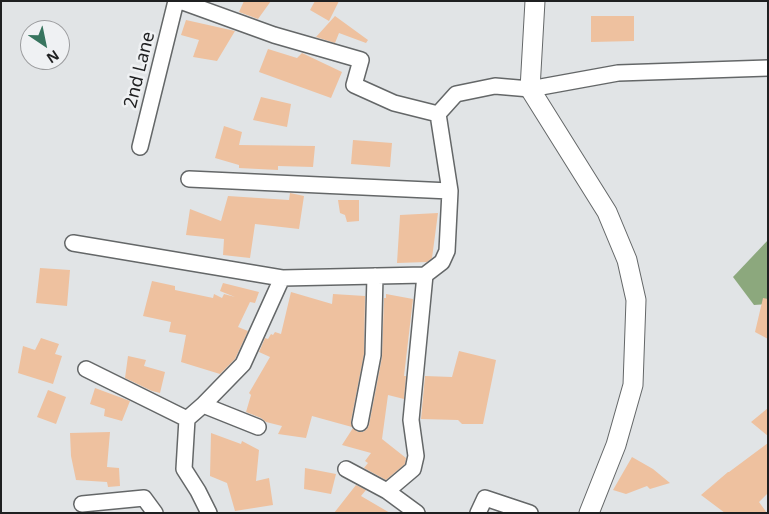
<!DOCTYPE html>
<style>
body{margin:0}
#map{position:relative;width:769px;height:514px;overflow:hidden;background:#e1e4e6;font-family:"Noto Sans",sans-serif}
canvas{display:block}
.frame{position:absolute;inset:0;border:2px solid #1f2021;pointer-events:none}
.north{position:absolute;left:20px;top:20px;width:50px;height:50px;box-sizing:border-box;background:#eff1f3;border:1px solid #9c9d9f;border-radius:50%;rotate:146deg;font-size:14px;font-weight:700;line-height:20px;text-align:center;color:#1f2021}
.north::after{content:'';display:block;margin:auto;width:18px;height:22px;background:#37745e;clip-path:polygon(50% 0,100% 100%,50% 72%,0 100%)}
</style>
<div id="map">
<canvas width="769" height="514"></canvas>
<div class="frame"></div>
<div class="north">N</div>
</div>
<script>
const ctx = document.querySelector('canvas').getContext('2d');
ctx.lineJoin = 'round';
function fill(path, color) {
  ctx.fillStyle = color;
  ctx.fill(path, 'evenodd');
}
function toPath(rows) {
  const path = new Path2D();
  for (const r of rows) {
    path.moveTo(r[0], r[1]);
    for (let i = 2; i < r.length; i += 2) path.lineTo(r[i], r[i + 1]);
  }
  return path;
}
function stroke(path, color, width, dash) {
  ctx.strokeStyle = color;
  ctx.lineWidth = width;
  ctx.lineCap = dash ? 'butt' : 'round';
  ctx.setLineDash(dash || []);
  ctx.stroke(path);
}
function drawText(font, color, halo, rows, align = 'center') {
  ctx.font = font + ' "Noto Sans",sans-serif';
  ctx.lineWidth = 5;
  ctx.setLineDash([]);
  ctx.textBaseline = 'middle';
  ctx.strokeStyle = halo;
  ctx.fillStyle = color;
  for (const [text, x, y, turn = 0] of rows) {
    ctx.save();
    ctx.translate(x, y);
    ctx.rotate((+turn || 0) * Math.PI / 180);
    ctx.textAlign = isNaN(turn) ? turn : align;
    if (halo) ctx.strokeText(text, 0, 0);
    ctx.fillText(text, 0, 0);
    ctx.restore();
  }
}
fill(toPath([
 [768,240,768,304,754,305,733,277]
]), '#8ca87d');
fill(toPath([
 [244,1,271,1,258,19,239,12],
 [315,1,339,1,329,21,310,10],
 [335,16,368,40,366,43,339,33,335,43,316,37],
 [591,16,634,16,634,41,591,42],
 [186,20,235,31,217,61,193,57,199,40,181,35],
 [268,49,297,58,302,53,342,72,331,98,259,72],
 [261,97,291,104,287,127,253,120],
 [224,126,242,132,239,145,315,146,313,167,278,166,278,170,239,168,239,165,215,158],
 [353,140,392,143,390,167,351,164],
 [290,193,304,196,299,229,255,224,250,258,223,255,224,239,186,235,190,209,221,221,228,196,289,200],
 [338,200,359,200,359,221,347,222,345,215,340,213],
 [438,213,432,258,427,262,397,263,400,215],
 [40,268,70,270,67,306,36,303],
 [152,281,175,286,175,290,213,298,214,294,222,298,224,294,235,297,220,291,223,283,259,292,255,303,250,302,238,327,248,331,235,359,220,374,181,362,186,335,169,332,171,322,143,316],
 [291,292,332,304,333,294,365,296,364,354,351,421,352,427,312,416,306,438,278,434,282,426,266,422,261,418,246,412,251,395,249,393,270,357,259,352,265,338,268,339,271,334,273,335,275,332,281,334],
 [386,294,413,299,404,376,406,376,404,399,388,395,382,439,406,458,405,464,386,480,364,468,368,463,365,461,371,453,342,445,353,428,358,432,363,432,367,429,369,425,382,357,384,298,386,298],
 [763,298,768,299,768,339,755,332],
 [41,338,59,344,55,354,62,356,53,384,18,373,23,346,35,350],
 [459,351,496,360,483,424,462,424,458,420,421,419,425,376,452,377],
 [128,356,146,360,144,366,165,372,160,393,152,391,125,378],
 [95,388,130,401,122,421,104,416,105,409,90,404],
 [48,390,66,397,56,424,37,417],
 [768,408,768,436,751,422],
 [110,432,107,467,119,468,120,486,108,487,107,482,76,480,71,456,70,433],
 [211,433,241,444,242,441,259,450,256,481,269,478,273,505,235,511,227,483,210,476],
 [768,443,768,493,759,502,767,513,725,513,701,495,728,472,729,472],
 [632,457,653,469,670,483,650,489,647,486,626,494,613,490],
 [305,468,336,474,331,494,304,489],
 [356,485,366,490,361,496,390,513,334,513]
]), '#eec19f');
const minor = toPath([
 [180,1,274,35,361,60,354,85,394,103,438,114],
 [140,147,176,1],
 [189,179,450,191],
 [73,243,282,278,425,275,442,262,447,251,450,191,438,114,456,94,495,86,530,89,618,73,768,68],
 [86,369,187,419,203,405,258,427],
 [203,405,243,364,282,278],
 [187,419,184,469,198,491,209,513],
 [360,423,373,355,375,276],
 [346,469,387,491,417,513],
 [387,491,413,469,416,456,411,420,425,275],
 [82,504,144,498,155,513],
 [478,513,485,498,530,513]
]);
const tertiary = toPath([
 [535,1,530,89,607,212,627,260,636,300,633,385,616,445,589,513]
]);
stroke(minor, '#646768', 18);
stroke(tertiary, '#646768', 21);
stroke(minor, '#fff', 15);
stroke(tertiary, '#fff', 19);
drawText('18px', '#1f2021', '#eff1f3', [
 ["2nd Lane",140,70,-76]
]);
</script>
